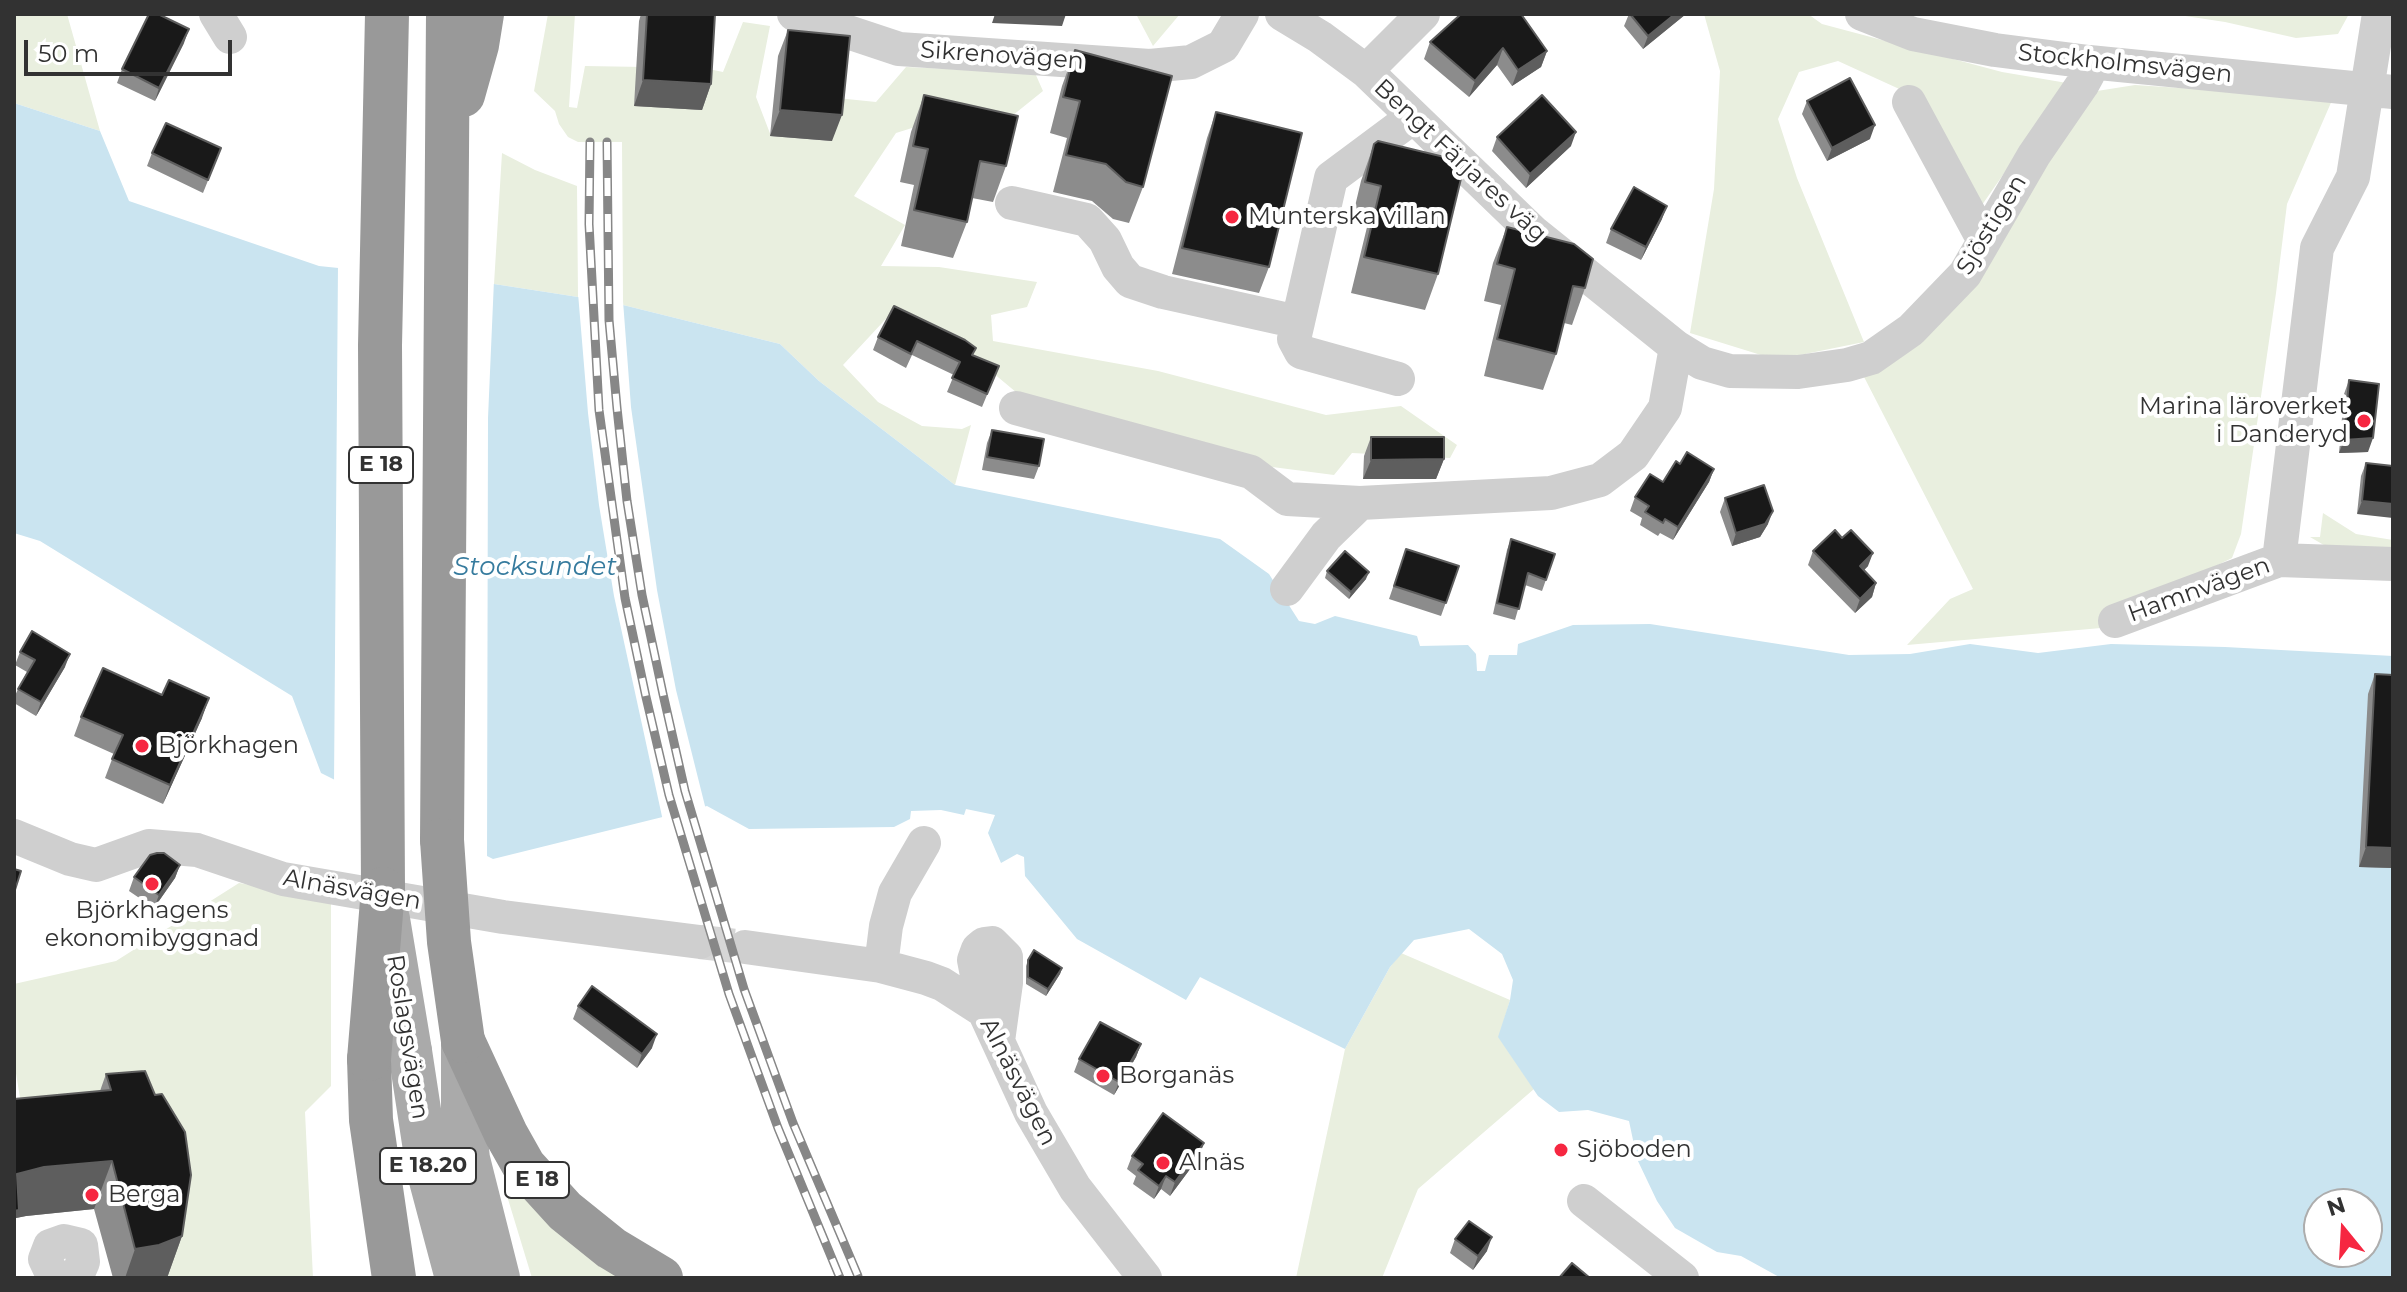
<!DOCTYPE html>
<meta charset="utf-8">
<style>
body{margin:0}
#map{position:relative;width:2407px;height:1292px;overflow:hidden;background:#fff;font-family:Montserrat,sans-serif}
canvas{display:block}
.frame{position:absolute;inset:0;border:16px solid #323232;pointer-events:none}
.north{position:absolute;left:2303px;top:1188px;width:80px;height:80px;box-sizing:border-box;background:#fff;border:2px solid #adadad;border-radius:50%;rotate:342deg;font-size:22px;font-weight:700;line-height:32px;text-align:center;color:#323232}
.north::after{content:'';display:block;margin:auto;width:28px;height:36px;background:#f62741;clip-path:polygon(50% 0,100% 100%,50% 72%,0 100%)}
.scale{position:absolute;left:24px;top:40px;width:208px;height:36px;box-sizing:border-box;border:4px solid #323232;border-top:0;padding-left:10px;font-size:24px;line-height:28px;white-space:nowrap;color:#323232;-webkit-text-stroke:6px #fff;paint-order:stroke}
</style>
<div id="map">
<canvas width="2407" height="1292"></canvas>
<div class="frame"></div>
<div class="north">N</div>
<div class="scale">50 m</div>
</div>
<script>
const ctx = document.querySelector('canvas').getContext('2d');
ctx.lineJoin = 'round';
function fill(path, color) {
  ctx.fillStyle = color;
  ctx.fill(path, 'evenodd');
}
function toPath(rows) {
  const path = new Path2D();
  for (const r of rows) {
    path.moveTo(r[0], r[1]);
    for (let i = 2; i < r.length; i += 2) path.lineTo(r[i], r[i + 1]);
  }
  return path;
}
function stroke(path, color, width, dash) {
  ctx.strokeStyle = color;
  ctx.lineWidth = width;
  ctx.lineCap = dash ? 'butt' : 'round';
  ctx.setLineDash(dash || []);
  ctx.stroke(path);
}
function drawText(font, color, halo, rows, align = 'center') {
  ctx.font = font + ' Montserrat,sans-serif';
  ctx.lineWidth = 8;
  ctx.setLineDash([]);
  ctx.textBaseline = 'middle';
  ctx.strokeStyle = halo;
  ctx.fillStyle = color;
  for (const [text, x, y, turn = 0] of rows) {
    ctx.save();
    ctx.translate(x, y);
    ctx.rotate((+turn || 0) * Math.PI / 180);
    ctx.textAlign = isNaN(turn) ? turn : align;
    if (halo) ctx.strokeText(text, 0, 0);
    ctx.fillText(text, 0, 0);
    ctx.restore();
  }
}
fill(toPath([
 [14,14,67,14,100,131,14,103],
 [548,14,575,14,569,107,577,108,585,66,704,68,723,72,743,22,770,26,756,97,771,136,832,141,837,98,876,102,906,67,1035,73,1043,91,1012,116,941,119,896,133,854,196,905,225,881,266,939,267,1037,282,1027,307,991,315,993,341,1158,371,1326,415,1401,406,1457,445,1450,458,1352,453,1334,475,1257,465,1035,408,950,337,896,308,843,365,878,402,922,426,962,429,971,425,955,485,819,381,780,344,623,305,622,142,578,142,568,137,559,124,555,111,534,91],
 [1136,14,1180,14,1153,46],
 [1704,14,1808,14,1822,24,2002,72,2067,83,1975,215,1919,98,1838,61,1799,72,1778,119,1797,178,1864,342,1800,355,1761,355,1690,333,1714,189,1720,71],
 [2172,14,2349,14,2338,34,2296,38,2225,22],
 [2135,85,2333,98,2287,204,2276,293,2241,534,2232,558,2114,616,2101,628,1907,645,1950,599,1973,589,1862,373,2033,181,2097,91],
 [502,153,535,170,577,186,578,297,494,284],
 [2323,513,2356,534,2393,540,2393,551,2329,548,2310,537,2320,537],
 [239,883,331,899,331,1086,305,1112,313,1278,165,1278,21,1104,14,1061,14,984,116,961],
 [1401,953,1510,1000,1499,1037,1534,1089,1418,1189,1382,1278,1296,1278,1345,1049,1390,967],
 [507,1177,632,1278,532,1278,504,1186]
]), '#e9efdf');
fill(toPath([
 [14,103,100,131,129,201,319,266,494,284,578,297,623,305,780,344,819,381,955,485,1220,539,1269,574,1299,621,1315,624,1335,616,1417,636,1420,646,1468,645,1476,654,1477,671,1485,671,1489,655,1517,655,1518,644,1573,625,1650,624,1849,655,1910,654,1970,644,2038,653,2111,644,2225,647,2393,656,2393,1278,1781,1278,1741,1256,1717,1252,1675,1228,1657,1201,1637,1159,1629,1121,1588,1110,1559,1112,1538,1096,1498,1037,1510,1000,1513,980,1502,954,1469,929,1414,940,1390,967,1345,1049,1200,977,1186,1000,1077,939,1025,876,1024,857,1017,854,1001,863,988,833,995,815,966,809,964,815,941,810,911,811,910,819,894,827,749,829,707,806,493,859,321,773,292,696,40,541,14,533],
 [2319,1204,2367,1204,2367,1252,2319,1252]
]), '#cae4f0');
fill(toPath([
 [338,264,494,280,488,418,487,861,334,784],
 [578,293,623,301,631,407,657,590,676,690,706,810,663,821,614,596,599,505,588,413]
]), '#fff');
stroke(toPath([
 [700,942,745,947]
]), '#d6d6d6', 34, [34, 17]);
stroke(toPath([
 [216,14,230,37],
 [794,14,899,49,1150,66,1191,62,1223,46,1242,14],
 [1282,14,1320,37,1366,71,1533,232,1676,347,1702,363,1730,371,1798,372,1847,365,1871,358,1911,330,1965,274,2034,155,2082,85,2088,74,2089,62],
 [1862,14,1913,34,1995,50,2089,62,2393,92],
 [1366,71,1423,14],
 [1909,102,1984,241],
 [1012,203,1087,220,1105,240,1118,267,1130,281,1163,292,1298,322,1331,178,1413,117],
 [1298,322,1294,339,1301,352,1398,379],
 [1016,408,1251,472,1287,499,1360,503,1551,493,1600,480,1633,455,1665,408,1676,347],
 [2279,560,2317,248,2353,177,2379,14],
 [1287,589,1326,536,1360,503],
 [2115,621,2279,560,2393,564],
 [14,836,70,859,96,865,149,846,197,850,283,879,503,917,700,942],
 [745,947,881,966,926,978,942,984,984,1011,1031,1113,1075,1188,1145,1278],
 [881,966,886,926,895,893,924,843],
 [984,1011,974,960,978,949,984,944,992,943,1006,957,1006,983,998,1041],
 [1584,1201,1682,1278],
 [54,1278,45,1259,50,1246,64,1241,81,1245,83,1262,76,1278]
]), '#cfcfcf', 34);
stroke(toPath([
 [463,1041,463,1113,468,1159,498,1278],
 [410,1051,428,1169,457,1278]
]), '#aaa', 44);
stroke(toPath([
 [463,95,477,45,482,14],
 [442,840,448,14],
 [383,889,380,345,387,14],
 [463,1041,506,1134,524,1166,565,1211,611,1248,661,1278],
 [369,1059,371,1120,394,1278]
]), '#999', 44);
const rail = toPath([
 [590,142,589,224,599,410,625,598,646,697,669,795,729,994,778,1128,840,1278],
 [607,142,609,320,617,408,627,501,642,595,663,694,685,791,744,989,793,1123,858,1276]
]);
stroke(rail, '#878787', 9);
stroke(rail, '#fff', 6, [18]);
stroke(toPath([
 [388,919,410,1051]
]), '#aaa', 44);
stroke(toPath([
 [442,840,449,942,463,1041],
 [369,1059,383,889]
]), '#999', 44);
fill(toPath([
 [641,14,715,14,711,84,702,110,634,106,639,21],
 [1629,14,1686,14,1643,49,1624,26],
 [788,30,832,141,770,136,778,56],
 [1430,42,1547,51,1541,67,1512,86,1497,65,1469,97,1424,59],
 [184,43,155,101,117,83,122,69],
 [1075,50,1143,187,1129,223,1113,219,1092,201,1053,192,1067,138,1050,133,1062,86],
 [924,95,1006,166,993,202,972,198,967,222,953,258,901,246,914,185,900,182,911,132],
 [1807,101,1870,139,1827,161,1802,114],
 [1216,112,1269,267,1259,293,1172,274,1207,138],
 [1497,137,1571,146,1526,188,1492,151],
 [1374,144,1438,274,1425,310,1351,293,1368,223,1352,219,1361,181],
 [221,148,203,193,147,166,152,153],
 [1662,219,1641,260,1606,243,1611,229],
 [1507,227,1585,288,1572,325,1564,323,1556,354,1543,390,1484,376,1501,305,1484,301,1493,263],
 [894,306,973,355,999,366,982,407,947,392,954,375,912,355,906,368,873,350,878,337],
 [2349,380,2368,452,2339,453,2344,394],
 [992,430,1039,466,1034,479,982,470,987,443],
 [1371,437,1444,459,1436,479,1363,479,1364,456],
 [2366,463,2393,466,2357,514,2361,476],
 [1680,464,1714,469,1709,482,1673,540,1660,533,1658,536,1640,525,1642,518,1630,511,1635,497,1663,482],
 [1725,498,1768,524,1760,537,1732,546,1720,512],
 [1511,539,1555,554,1542,591,1525,585,1515,620,1493,614,1507,550],
 [1406,549,1459,566,1441,616,1389,599],
 [1813,551,1868,566,1864,570,1876,583,1872,597,1855,613,1808,565],
 [1327,571,1366,579,1349,599,1325,578],
 [20,652,65,667,36,716,14,703,14,698,18,689,27,672,15,665],
 [2375,674,2393,868,2359,867,2368,694],
 [81,717,202,718,163,804,105,778,114,754,74,736],
 [180,865,175,878,154,908,129,891,134,877],
 [1028,960,1062,968,1060,974,1046,996,1026,984,1026,966],
 [578,1006,652,1048,637,1068,573,1019],
 [1141,1044,1136,1057,1114,1095,1074,1072,1079,1059],
 [106,1074,182,1236,167,1278,113,1278,94,1209,26,1216,16,1218,14,1099,100,1091],
 [1132,1156,1199,1157,1170,1196,1161,1189,1154,1199,1133,1184,1136,1176,1127,1169],
 [1455,1239,1487,1251,1473,1270,1450,1253]
]), '#8c8c8c');
fill(toPath([
 [995,14,1066,14,1062,26,992,23],
 [1675,14,1686,14,1643,49,1648,36],
 [189,29,184,43,155,101,159,88],
 [1503,48,1497,65,1469,97,1475,81],
 [1547,51,1541,67,1512,86,1518,70],
 [643,80,711,84,702,110,634,106],
 [780,110,842,115,832,141,770,136],
 [1875,125,1870,139,1827,161,1832,148],
 [1576,132,1571,146,1526,188,1530,174],
 [1667,206,1662,219,1641,260,1646,247],
 [2373,438,2368,452,2339,453,2344,440],
 [1444,459,1436,479,1363,479,1371,460],
 [1714,469,1709,482,1673,540,1678,527],
 [2362,501,2393,504,2393,518,2357,514],
 [1773,511,1768,524,1760,537,1732,546,1736,533],
 [1873,553,1868,566,1855,579,1860,566],
 [1369,572,1366,579,1349,599,1351,592],
 [1876,583,1872,597,1855,613,1860,599],
 [70,654,65,667,36,716,41,702],
 [209,698,202,718,163,804,170,785],
 [2366,847,2393,848,2393,868,2359,867],
 [180,865,175,878,154,908,159,895],
 [1062,968,1060,974,1046,996,1048,989],
 [657,1034,652,1048,637,1068,642,1054],
 [1141,1044,1136,1057,1114,1095,1119,1082],
 [1204,1143,1199,1157,1170,1196,1175,1182],
 [112,1161,94,1209,26,1216,16,1218,14,1225,14,1182,17,1174,44,1167],
 [1166,1176,1161,1189,1154,1199,1159,1186],
 [182,1236,167,1278,125,1278,135,1249],
 [1492,1237,1487,1251,1473,1270,1478,1256]
]), '#5e5e5e');
const building = toPath([
 [149,14,158,14,189,29,159,88,122,69,149,14],
 [647,14,715,14,711,84,643,80,647,14],
 [1461,14,1521,14,1547,51,1518,70,1503,48,1475,81,1430,42,1461,14],
 [1630,14,1675,14,1648,36,1630,14],
 [788,30,850,36,842,115,780,110,788,30],
 [1075,50,1172,76,1143,187,1126,182,1106,164,1066,155,1080,101,1063,97,1075,50],
 [1850,78,1875,125,1832,148,1807,101,1850,78],
 [924,95,1018,116,1006,166,980,161,967,222,914,210,928,149,913,146,924,95],
 [1542,95,1576,132,1530,174,1497,137,1542,95],
 [1216,112,1302,133,1269,267,1182,248,1216,112],
 [166,123,221,148,208,180,152,153,166,123],
 [1378,141,1465,162,1438,274,1364,257,1381,186,1365,182,1374,144,1378,141],
 [1634,187,1667,206,1646,247,1611,229,1634,187],
 [1507,227,1574,244,1593,259,1585,288,1573,286,1556,354,1497,339,1515,269,1497,264,1507,227],
 [894,306,965,340,976,348,972,355,999,366,987,394,952,378,960,362,917,341,911,354,878,337,894,306],
 [2349,380,2379,384,2373,438,2344,440,2349,380],
 [992,430,1044,439,1039,466,987,457,992,430],
 [1371,437,1444,437,1444,459,1371,460,1371,437],
 [1687,452,1714,469,1678,527,1665,519,1663,523,1645,512,1649,506,1635,497,1650,474,1663,482,1676,461,1680,464,1687,452],
 [2366,463,2393,466,2393,504,2362,501,2366,463],
 [1764,485,1773,511,1765,524,1736,533,1725,498,1764,485],
 [1835,530,1842,538,1851,530,1873,553,1860,566,1876,583,1860,599,1813,551,1835,530],
 [1511,539,1555,554,1546,580,1528,573,1519,609,1497,603,1511,539],
 [1406,549,1459,566,1446,603,1394,586,1406,549],
 [1345,551,1369,572,1351,592,1327,571,1345,551],
 [32,631,70,654,41,702,18,689,35,660,20,652,32,631],
 [103,668,162,695,169,680,209,698,170,785,112,759,123,735,81,717,103,668],
 [2375,674,2393,675,2393,848,2366,847,2375,674],
 [157,853,164,853,180,865,159,895,134,877,150,855,157,853],
 [14,869,21,871,14,893,14,869],
 [1034,950,1062,968,1048,989,1028,977,1028,960,1034,950],
 [592,986,657,1034,642,1054,578,1006,592,986],
 [1100,1022,1141,1044,1119,1082,1079,1059,1100,1022],
 [145,1071,155,1095,162,1094,185,1132,191,1175,182,1236,159,1245,135,1249,112,1161,44,1167,17,1174,19,1210,14,1211,14,1099,111,1090,106,1074,145,1071],
 [1163,1113,1204,1143,1175,1182,1166,1176,1159,1186,1138,1170,1143,1164,1132,1156,1163,1113],
 [1469,1221,1492,1237,1478,1256,1455,1239,1469,1221],
 [1572,1263,1590,1278,1559,1278,1572,1263]
]);
fill(building, '#191919');
stroke(building, '#5e5e5e', 2);
for (const [x, y, r, color] of [
 [1232,217,8,"#f62741"],
 [2364,421,8,"#f62741"],
 [142,746,8,"#f62741"],
 [152,884,8,"#f62741"],
 [1103,1076,8,"#f62741"],
 [1561,1150,8,"#f62741"],
 [1163,1163,8,"#f62741"],
 [92,1195,8,"#f62741"]
]) {
  const dot = new Path2D();
  dot.arc(x, y, r, 0, 2 * Math.PI);
  ctx.fillStyle = color;
  ctx.fill(dot);
  stroke(dot, '#fff', 3);
}
for (const [x, y, w] of [
 [381,465,64],
 [428,1166,96],
 [537,1180,64]
]) {
  const box = new Path2D();
  box.roundRect(x - w / 2, y - 18, w, 36, 6);
  ctx.fillStyle = '#fff';
  ctx.fill(box);
  stroke(box, '#323232', 2);
}
drawText('bold 22px', '#323232', null, [
 ["E 18",381,465],
 ["E 18.20",428,1166],
 ["E 18",537,1180]
]);
drawText('24px', '#323232', '#fff', [
 ["Sikrenovägen",1002,56,4],
 ["Stockholmsvägen",2125,64,6],
 ["Bengt Färjares väg",1460,161,43],
 ["Sjöstigen",1992,225,-59],
 ["Hamnvägen",2199,590,-20],
 ["Alnäsvägen",352,890,10],
 ["Roslagsvägen",407,1037,81],
 ["Alnäsvägen",1018,1082,63]
]);
drawText('24px', '#323232', '#fff', [
 ["Munterska villan",1248,217],
 ["Marina läroverket",2348,407,"right"],
 ["i Danderyd",2348,435,"right"],
 ["Björkhagen",158,746],
 ["Björkhagens",152,911,"center"],
 ["ekonomibyggnad",152,939,"center"],
 ["Borganäs",1119,1076],
 ["Sjöboden",1577,1150],
 ["Alnäs",1179,1163],
 ["Berga",108,1195]
], 'left');
drawText('italic 26px', '#367b9e', '#fff', [
 ["Stocksundet",535,567]
]);
</script>
